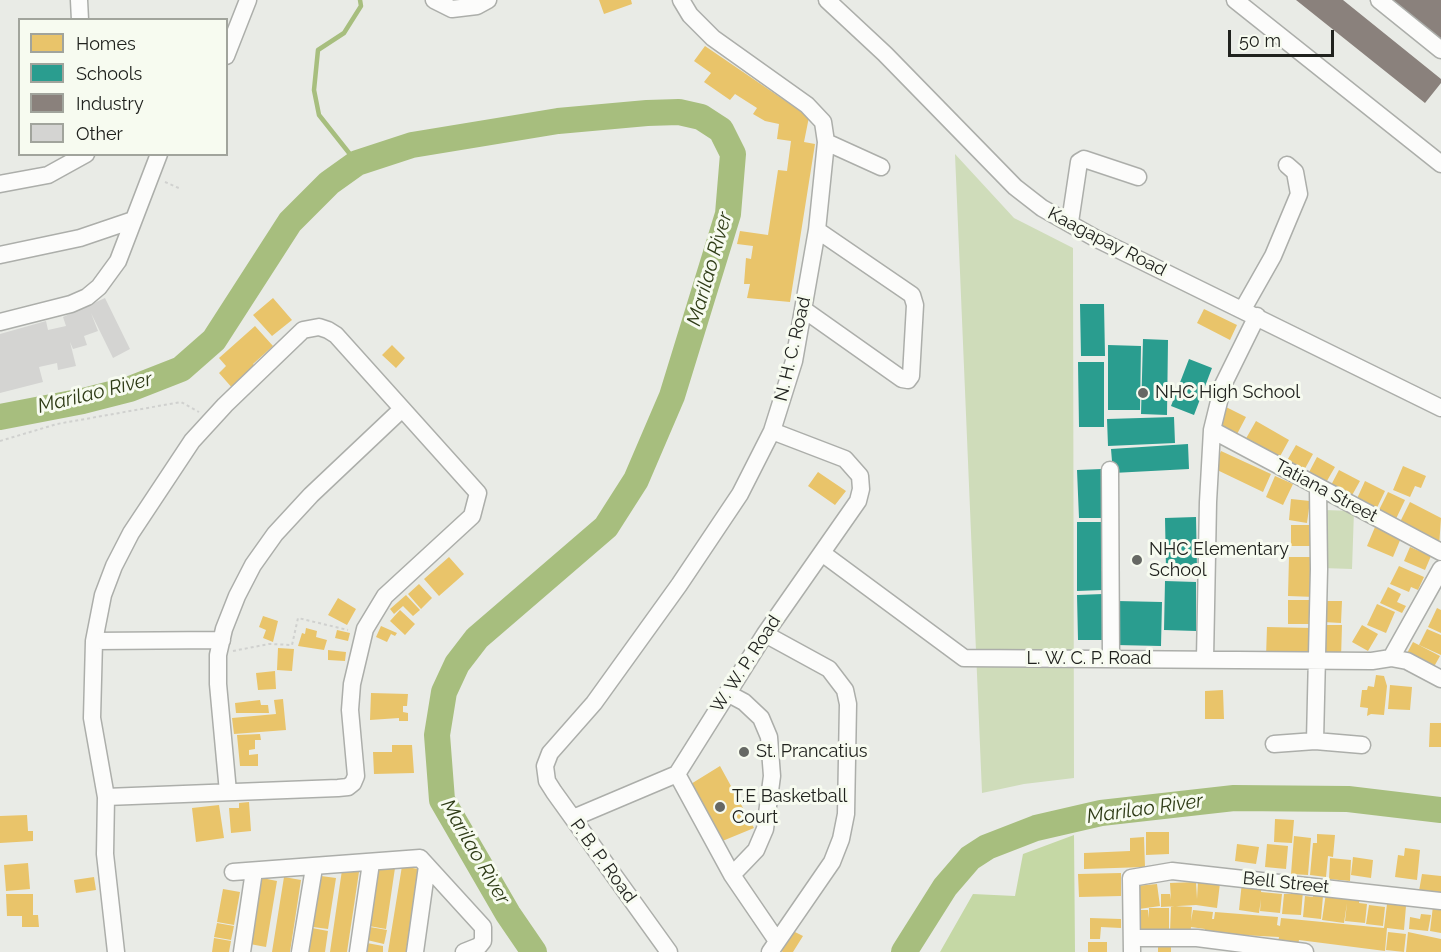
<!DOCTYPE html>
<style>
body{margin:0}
#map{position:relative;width:1441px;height:952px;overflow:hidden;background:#e9ebe6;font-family:Raleway,sans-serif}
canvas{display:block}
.legend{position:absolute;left:18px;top:18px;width:210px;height:138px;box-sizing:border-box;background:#f7fbf0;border:2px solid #a1a49c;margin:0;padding:8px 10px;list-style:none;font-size:18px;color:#20221e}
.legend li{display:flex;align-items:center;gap:12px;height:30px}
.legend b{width:30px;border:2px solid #a1a49c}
.scale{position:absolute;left:1228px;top:30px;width:106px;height:27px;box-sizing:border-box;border:3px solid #20221e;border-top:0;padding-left:8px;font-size:18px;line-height:21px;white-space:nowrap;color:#20221e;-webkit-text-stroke:4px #f7fbf0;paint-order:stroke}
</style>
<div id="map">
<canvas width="1441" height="952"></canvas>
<ul class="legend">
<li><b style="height:16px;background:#e9c46a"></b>Homes</li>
<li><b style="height:16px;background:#2a9d8f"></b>Schools</li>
<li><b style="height:16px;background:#8a817c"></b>Industry</li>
<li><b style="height:16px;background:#d4d4d2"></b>Other</li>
</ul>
<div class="scale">50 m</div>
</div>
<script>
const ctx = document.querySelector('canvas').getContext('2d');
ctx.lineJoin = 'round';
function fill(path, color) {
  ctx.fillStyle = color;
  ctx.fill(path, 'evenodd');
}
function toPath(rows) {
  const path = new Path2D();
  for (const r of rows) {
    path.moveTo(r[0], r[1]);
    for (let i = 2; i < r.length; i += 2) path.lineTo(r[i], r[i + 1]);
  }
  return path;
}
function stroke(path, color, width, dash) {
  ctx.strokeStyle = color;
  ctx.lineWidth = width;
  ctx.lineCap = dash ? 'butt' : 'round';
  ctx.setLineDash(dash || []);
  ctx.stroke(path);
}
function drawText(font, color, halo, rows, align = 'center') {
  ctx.font = font + ' Raleway,sans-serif';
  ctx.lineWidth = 6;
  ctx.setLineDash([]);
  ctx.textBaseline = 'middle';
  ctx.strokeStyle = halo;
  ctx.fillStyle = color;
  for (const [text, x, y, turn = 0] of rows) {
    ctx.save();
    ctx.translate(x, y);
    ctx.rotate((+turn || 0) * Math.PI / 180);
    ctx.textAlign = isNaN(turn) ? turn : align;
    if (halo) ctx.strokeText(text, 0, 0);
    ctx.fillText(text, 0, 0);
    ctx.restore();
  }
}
fill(toPath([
 [955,154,1014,218,1073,248,1074,778,1024,784,982,793],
 [1324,510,1354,511,1352,569,1322,568]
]), '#cfdcba');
fill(toPath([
 [1074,835,1075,952,940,952,973,894,1015,896,1023,854]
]), '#c5d8a5');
fill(toPath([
 [599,0,631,0,632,4,604,14],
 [705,46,809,117,804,142,815,144,790,302,747,298,750,284,744,284,746,258,751,259,753,246,737,244,740,231,768,235,778,170,787,171,791,141,777,139,779,124,765,121,753,114,757,108,735,94,730,100,704,82,711,73,694,61],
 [273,298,292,320,272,336,253,315],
 [1204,309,1237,325,1230,340,1197,323],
 [255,326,273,346,253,364,257,369,234,390,219,373,226,366,219,358],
 [392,345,405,358,396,368,382,355],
 [1226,407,1246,417,1235,438,1216,428],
 [1256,421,1289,440,1278,460,1244,442],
 [1296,445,1313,454,1302,474,1285,464],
 [1221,451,1271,474,1263,492,1213,468],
 [1317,457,1335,467,1324,486,1307,476],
 [1403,466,1426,476,1421,488,1415,486,1410,497,1393,490],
 [1339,470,1360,481,1350,499,1329,489],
 [818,472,846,491,835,505,808,486],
 [1275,476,1293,484,1283,505,1266,497],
 [1365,481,1385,491,1375,512,1355,503],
 [1388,492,1405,500,1394,523,1377,514],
 [1291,499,1310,501,1307,523,1289,520],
 [1410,502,1441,518,1439,547,1398,526],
 [1291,525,1315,525,1315,546,1291,546],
 [1375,527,1401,538,1393,557,1367,546],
 [1410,547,1431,556,1425,570,1404,561],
 [449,557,464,574,439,596,424,579],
 [1289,557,1316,557,1315,597,1288,596],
 [1399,566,1424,577,1418,590,1411,587,1409,592,1390,584],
 [419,584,432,598,421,609,408,594],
 [1388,587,1401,594,1397,602,1406,606,1402,613,1380,603],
 [406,595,420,610,413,616,403,606,394,614,390,609],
 [338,598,356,609,347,625,328,615],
 [1288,600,1313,600,1313,624,1288,624],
 [1323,601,1342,601,1341,623,1323,622],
 [1377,604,1395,612,1386,633,1367,625],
 [1437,608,1441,610,1441,633,1428,627],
 [400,610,415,624,405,635,390,621],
 [263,616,278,621,273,642,263,638,266,630,259,627],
 [1321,625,1342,625,1341,658,1321,658],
 [1362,625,1378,634,1368,651,1352,642],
 [381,626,397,633,395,636,391,634,387,642,376,637],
 [1267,627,1313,628,1312,658,1266,657],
 [306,628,317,631,316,637,327,640,324,650,298,646,302,633,305,634],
 [1427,629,1441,635,1441,655,1419,645],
 [337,630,350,633,348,641,335,638],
 [1413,642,1440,656,1431,672,1404,659],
 [278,648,294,649,292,671,277,670],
 [328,650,346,652,345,661,328,660],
 [275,671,276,689,258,690,256,673],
 [1376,675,1384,676,1387,686,1384,715,1371,714,1367,716,1368,708,1360,707,1362,690,1367,690,1368,686,1374,687],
 [1390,685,1412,687,1410,710,1388,709],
 [1223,690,1224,719,1205,719,1205,691],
 [371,693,408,694,407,706,403,706,403,712,408,713,408,721,399,721,399,718,370,720],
 [283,699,286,730,234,734,232,718,276,714,274,700],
 [260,700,261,705,268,705,269,713,236,713,235,703],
 [1430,723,1441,723,1441,747,1429,747],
 [260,734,261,740,255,740,255,749,249,750,249,755,258,754,258,766,240,766,237,735],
 [392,745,412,745,414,773,374,774,373,752,392,752],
 [720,766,754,828,720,842,686,787],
 [249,802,251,831,231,833,229,808,239,808,239,803],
 [219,805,224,838,196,842,192,808],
 [27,815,28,831,33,831,33,841,0,843,0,816],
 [1275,819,1294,820,1292,843,1274,842],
 [1146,832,1169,832,1169,854,1146,855],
 [1317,834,1335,835,1333,857,1328,856,1326,877,1310,875,1313,843,1317,843],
 [1294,836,1311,838,1308,875,1291,874],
 [1144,837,1145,867,1084,869,1084,853,1130,851,1130,838],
 [1237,844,1259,847,1256,864,1235,861],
 [1267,844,1288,846,1286,869,1265,867],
 [1405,848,1420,850,1417,880,1395,877,1398,855,1404,856],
 [1353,857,1373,860,1371,878,1351,875],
 [1330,858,1351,860,1350,881,1329,879],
 [28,863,30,889,6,891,4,865],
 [378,865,395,868,386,929,369,926],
 [402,866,418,869,406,952,388,952],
 [342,870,359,872,347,952,330,952],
 [1121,873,1121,896,1079,897,1078,874],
 [1422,874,1441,876,1441,894,1419,891],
 [321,876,336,878,328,929,313,927],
 [94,877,96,890,76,893,74,880],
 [284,877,301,880,290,952,272,952],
 [262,878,277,881,266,947,250,944],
 [1198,881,1220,883,1217,908,1196,905,1161,907,1161,894,1170,894,1171,900,1170,883,1196,882,1197,899],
 [1242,882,1262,884,1261,892,1282,894,1280,913,1260,911,1261,899,1259,913,1239,910],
 [1157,884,1160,906,1139,909,1136,886],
 [223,889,240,892,234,925,217,922],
 [1291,890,1303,891,1301,915,1282,914,1284,894,1291,894],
 [1326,893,1360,897,1359,903,1367,904,1365,923,1345,921,1347,903,1344,923,1322,920],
 [6,894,33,894,33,915,38,915,39,927,22,927,22,916,7,916],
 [1313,895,1323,896,1321,919,1303,917,1305,896,1313,897],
 [1387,904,1406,906,1404,930,1387,928,1385,951,1299,940,1298,945,1278,942,1279,937,1204,933,1205,929,1191,927,1190,934,1170,932,1171,906,1192,907,1191,921,1193,910,1213,912,1212,919,1214,919,1215,912,1278,917,1277,925,1280,926,1281,918,1384,928],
 [1369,905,1385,907,1383,926,1366,924],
 [1433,906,1441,906,1441,933,1430,931],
 [1149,908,1161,908,1161,912,1161,908,1169,908,1169,929,1135,930,1135,910,1148,910,1149,918],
 [1421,914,1431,915,1428,931,1409,929,1410,917,1420,919],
 [1090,918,1121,919,1121,928,1101,927,1100,939,1090,939],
 [217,923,234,926,231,940,214,937],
 [370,927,387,930,384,944,367,940],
 [312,928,328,931,325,952,308,952],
 [791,930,803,936,793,952,783,952,779,950],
 [1388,932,1406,934,1404,952,1386,950],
 [1408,932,1441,939,1441,952,1406,952],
 [214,938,231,941,229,952,212,952],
 [1088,942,1107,942,1107,952,1088,952],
 [367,943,383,946,383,952,366,952],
 [1171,945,1171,952,1158,952,1158,946]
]), '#e9c46a');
fill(toPath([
 [1080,304,1104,304,1105,356,1081,356],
 [1143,339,1168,340,1167,415,1141,414],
 [1108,345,1141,346,1140,410,1108,410],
 [1189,359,1212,368,1194,415,1171,406],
 [1078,362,1104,362,1104,427,1079,427],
 [1174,417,1175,443,1108,446,1107,419],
 [1188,444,1189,469,1113,473,1111,449],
 [1102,469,1104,518,1079,518,1077,470],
 [1196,517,1197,569,1166,570,1165,518],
 [1077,522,1102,522,1103,590,1077,591],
 [1165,581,1196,582,1196,631,1164,630],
 [1103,594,1104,640,1078,640,1077,595],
 [1117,601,1162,602,1161,646,1116,645]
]), '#2a9d8f');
fill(toPath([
 [1296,0,1343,0,1441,79,1441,83,1425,103],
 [1388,0,1441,0,1441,42]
]), '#8a817c');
stroke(toPath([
 [357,163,319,115,314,90,318,50,344,33,361,6,360,0]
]), '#a7be7e', 4.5);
stroke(toPath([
 [0,417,83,401,130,389,181,369,214,340,290,222,329,183,357,163,412,145,558,121,647,113,679,112,701,117,721,130,733,154,728,214,672,396,636,480,606,527,477,638,457,664,444,692,437,735,442,800,508,914,534,952],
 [904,952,945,887,970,858,987,847,1036,828,1101,813,1234,798,1348,799,1441,810]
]), '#a7be7e', 26);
fill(toPath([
 [105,298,130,349,113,358,91,313,98,331,84,336,87,345,73,349,70,342,76,366,58,370,57,363,39,367,43,382,0,393,0,334,46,321,48,330,66,326,63,317]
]), '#d4d4d2');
const minor = toPath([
 [79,0,80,20],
 [434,0,452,9,477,6,488,0],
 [827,0,885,54,1015,187,1042,208,1095,238,1441,408],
 [1235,0,1441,164],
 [1379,0,1441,50],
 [226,56,248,0],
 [826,142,881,167],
 [0,184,48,175,86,154],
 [1070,222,1079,162,1084,159,1138,177],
 [0,255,80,238,133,220],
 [803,309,902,379,908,380,911,376,915,305,912,295,817,230],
 [1243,309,1273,256,1299,194,1295,172,1287,165],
 [0,322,71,304,87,297,99,287,118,261,159,154],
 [1212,430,1441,552],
 [772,431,845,459,860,476,861,489,858,501,765,634,677,774,732,875,777,941],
 [1110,470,1111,659],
 [822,553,964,658,1372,661,1391,658,1407,661,1441,679],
 [765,634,829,669,845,690,848,704,846,814,841,839,832,862,770,952],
 [94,641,222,640],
 [1391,658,1441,569],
 [1205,659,1208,502,1212,430,1223,385,1257,316],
 [727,693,744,702,761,718,769,737,772,776,765,829,756,850,732,875],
 [1315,741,1362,745],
 [1274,744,1315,741,1319,569,1318,487],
 [228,792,218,684,218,655,224,629,237,596,253,565,275,534,311,495,402,409],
 [106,797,338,788,348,787,353,783,356,776,350,710,352,684,365,629,385,596,472,516,478,493,336,335,328,330,319,327,303,330,225,405,192,441,131,533,114,566,103,595,94,641,92,718,106,797,105,854,116,952],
 [573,818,677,774],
 [233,872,420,858,483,927,483,941,479,946,464,952],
 [1132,938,1197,938,1305,952],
 [242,952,254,871],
 [300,952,314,868],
 [358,952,371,863],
 [415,952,427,866],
 [669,952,554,792,547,781,545,766,550,753,594,703,679,585,740,494,772,431,794,361,817,230,826,142,823,122,807,105,713,38,690,15,681,0],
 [1132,952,1131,878,1172,871,1441,901]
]);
stroke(minor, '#acaeaa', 19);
stroke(toPath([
 [165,182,181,189],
 [0,441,57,424,181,402,199,412],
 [233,651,269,644,292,645,298,618,348,630]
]), '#d0d1cf', 2, [3, 3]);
stroke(minor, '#fcfcfb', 16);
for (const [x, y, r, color] of [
 [1143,393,6,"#666864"],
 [1137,560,6,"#666864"],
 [744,752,6,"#666864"],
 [720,807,6,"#666864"]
]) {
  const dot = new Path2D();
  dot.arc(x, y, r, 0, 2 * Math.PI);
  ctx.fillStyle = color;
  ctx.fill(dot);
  stroke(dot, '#f7fbf0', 2);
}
drawText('18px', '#20221e', '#f7fbf0', [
 ["Kaagapay Road",1107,242,27],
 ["N. H. C. Road",793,349,-77],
 ["Tatiana Street",1326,491,28],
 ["L. W. C. P. Road",1089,659],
 ["W. W. P. Road",746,664,-57],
 ["P. B. P. Road",603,861,54],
 ["Bell Street",1286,883,6]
]);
drawText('18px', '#20221e', '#f7fbf0', [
 ["NHC High School",1155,393],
 ["NHC Elementary",1149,550],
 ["School",1149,571],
 ["St. Prancatius",756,752],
 ["T.E Basketball",732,797],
 ["Court",732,818]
], 'left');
drawText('italic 20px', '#2e3b16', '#f7fbf0', [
 ["Marilao River",710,269,-74],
 ["Marilao River",95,393,-14],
 ["Marilao River",1145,809,-8],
 ["Marilao River",475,852,60]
]);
</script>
